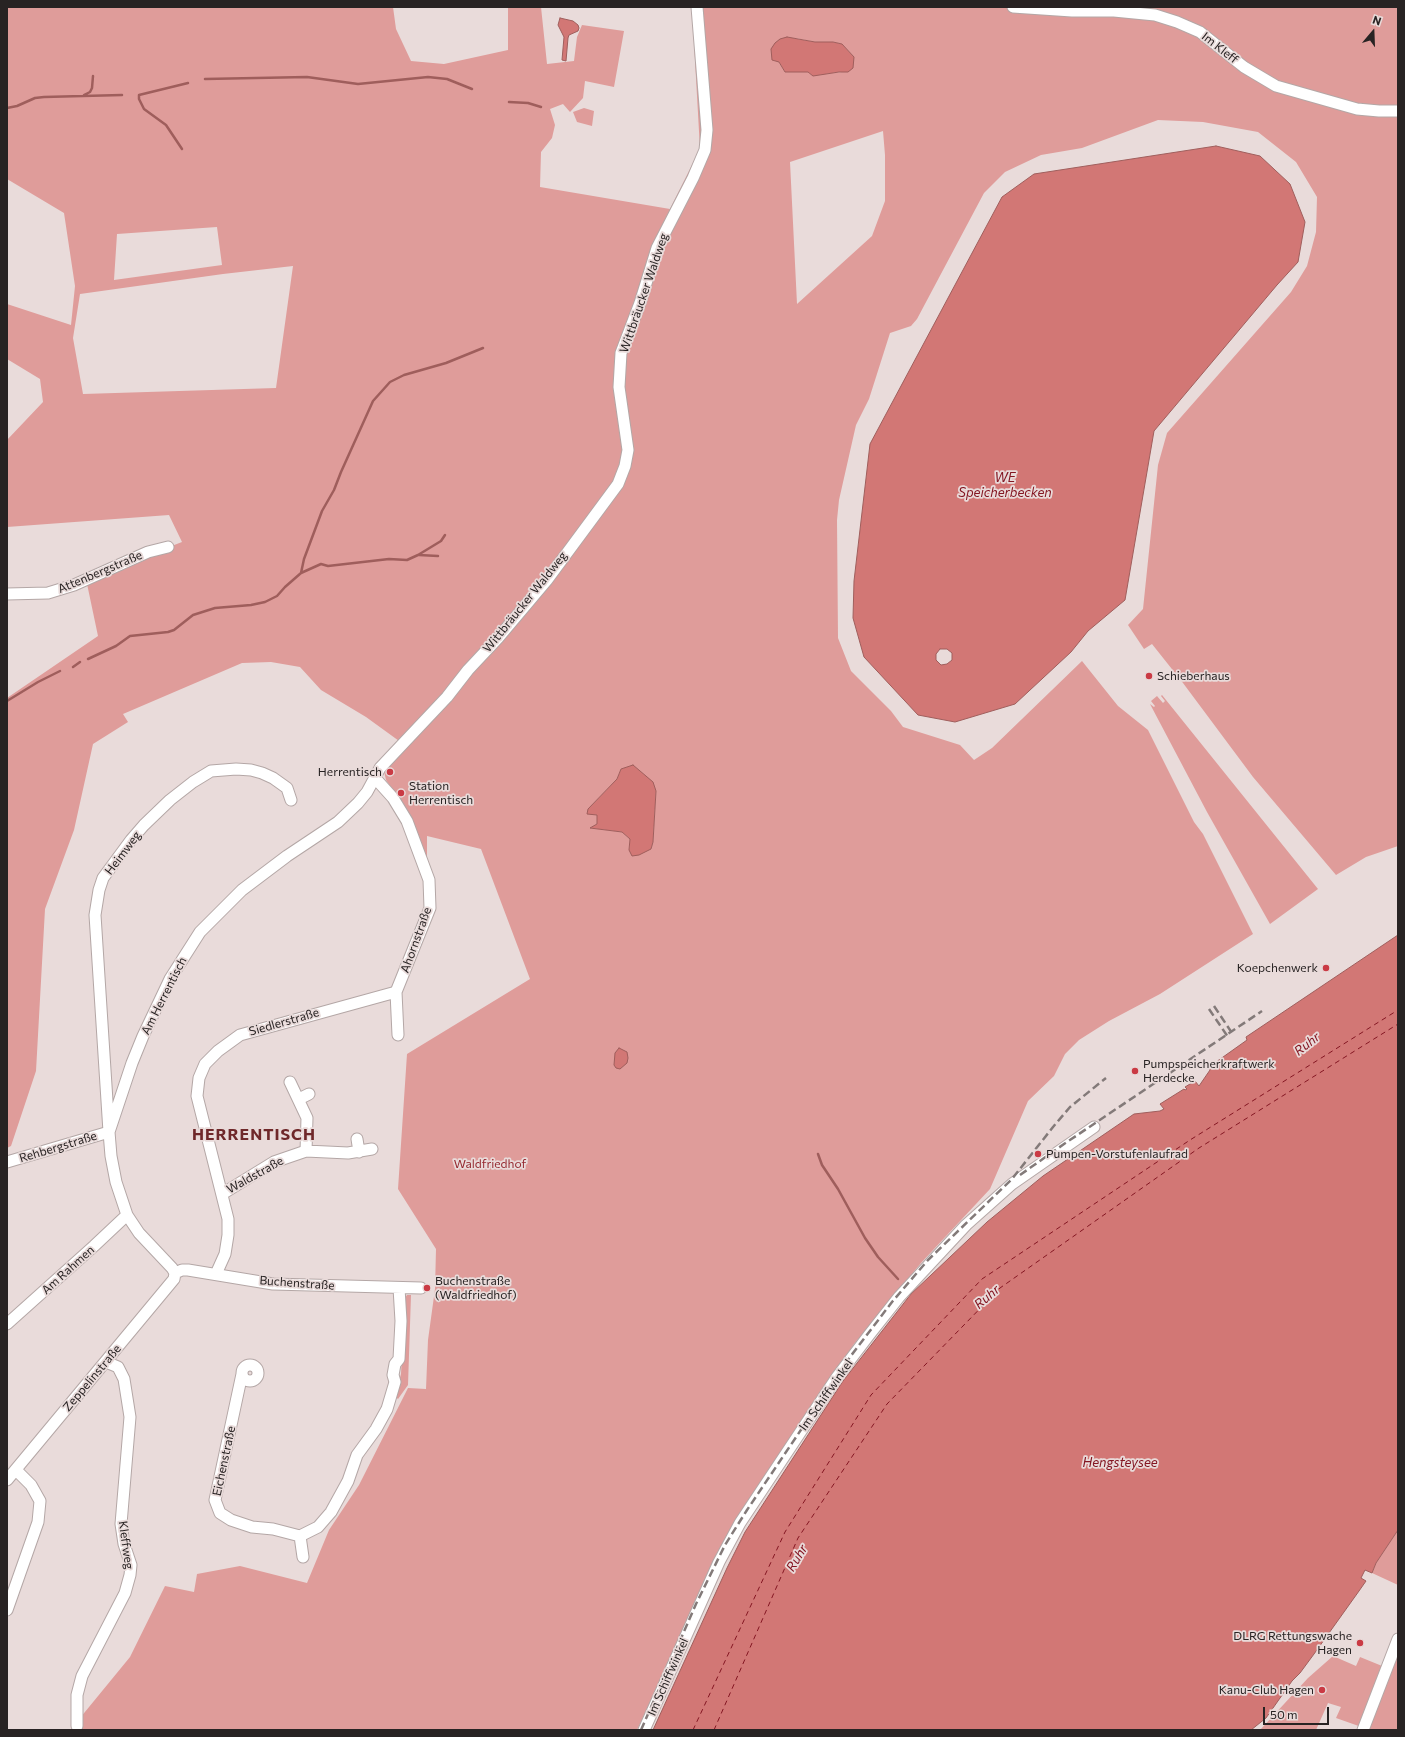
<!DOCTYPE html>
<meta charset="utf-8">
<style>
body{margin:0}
#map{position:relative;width:1405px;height:1737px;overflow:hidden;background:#e9dbda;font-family:Commissioner,sans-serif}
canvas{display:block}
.frame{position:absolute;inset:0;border:8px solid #282323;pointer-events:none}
.north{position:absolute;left:1353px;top:12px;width:40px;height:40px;-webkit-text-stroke:3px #e9dbda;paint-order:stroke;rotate:19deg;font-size:11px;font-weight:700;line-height:16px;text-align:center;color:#282323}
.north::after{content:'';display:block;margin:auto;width:14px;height:18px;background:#282323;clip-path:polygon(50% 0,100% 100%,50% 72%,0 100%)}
.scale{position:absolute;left:1263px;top:1707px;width:66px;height:18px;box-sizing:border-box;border:2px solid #282323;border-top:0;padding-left:5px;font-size:12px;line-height:14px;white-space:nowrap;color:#282323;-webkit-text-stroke:3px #e9dbda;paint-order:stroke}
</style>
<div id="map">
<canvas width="1405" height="1737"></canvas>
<div class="frame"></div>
<div class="north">N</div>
<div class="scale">50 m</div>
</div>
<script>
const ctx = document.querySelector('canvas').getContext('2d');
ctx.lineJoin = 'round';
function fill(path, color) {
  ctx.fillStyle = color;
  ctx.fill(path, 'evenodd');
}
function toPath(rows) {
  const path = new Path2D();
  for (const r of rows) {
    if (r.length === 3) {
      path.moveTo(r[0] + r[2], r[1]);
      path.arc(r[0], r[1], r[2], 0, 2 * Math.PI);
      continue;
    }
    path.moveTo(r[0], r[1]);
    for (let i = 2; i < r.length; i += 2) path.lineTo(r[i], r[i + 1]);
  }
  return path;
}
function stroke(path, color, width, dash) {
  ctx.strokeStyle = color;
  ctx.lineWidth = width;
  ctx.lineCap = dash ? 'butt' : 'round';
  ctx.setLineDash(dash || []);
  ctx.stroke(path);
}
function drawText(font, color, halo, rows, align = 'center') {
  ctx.font = font + ' Commissioner,sans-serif';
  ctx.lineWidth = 3.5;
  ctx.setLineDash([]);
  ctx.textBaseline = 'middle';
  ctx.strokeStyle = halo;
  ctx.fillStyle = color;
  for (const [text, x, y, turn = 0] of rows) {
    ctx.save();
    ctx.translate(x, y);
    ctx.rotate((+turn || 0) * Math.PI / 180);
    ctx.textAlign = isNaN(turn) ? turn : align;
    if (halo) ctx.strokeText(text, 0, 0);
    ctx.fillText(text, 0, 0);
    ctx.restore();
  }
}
fill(toPath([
 [7,7,393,7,396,29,411,61,444,64,508,50,508,7,541,7,547,64,574,61,577,37,582,25,624,31,614,87,585,81,583,98,570,112,563,104,550,109,555,125,552,138,541,152,540,187,670,209,700,149,692,7,1398,7,1398,846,1366,857,1336,875,1253,777,1183,683,1152,644,1144,649,1128,625,1143,609,1158,465,1167,433,1291,292,1307,266,1316,232,1317,197,1296,162,1258,132,1203,122,1158,120,1082,148,1041,155,1005,172,984,193,917,319,911,326,890,333,869,399,856,425,839,500,837,520,838,638,851,671,891,711,903,727,960,745,974,760,992,748,1082,661,1118,706,1148,730,1194,822,1203,834,1253,934,1160,994,1109,1021,1079,1040,1065,1054,1054,1076,1028,1101,990,1189,921,1263,854,1344,738,1518,637,1730,75,1730,80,1718,130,1657,165,1586,194,1592,197,1574,240,1566,307,1583,329,1530,359,1485,408,1388,426,1389,428,1340,435,1289,436,1249,398,1189,407,1054,530,979,481,849,427,836,427,858,409,814,386,780,384,771,406,746,366,717,321,690,300,667,271,662,242,663,123,714,128,722,93,744,74,830,45,909,36,1071,11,1146,7,1148,7,698,98,636,86,579,182,542,169,515,7,527,7,440,43,402,40,379,7,359,7,304,71,325,75,286,64,213,7,179],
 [795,38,815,42,833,42,842,44,854,57,842,72,813,75,808,72,785,72,779,62],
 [883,131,885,155,885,201,872,236,797,304,790,162],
 [217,227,222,265,114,280,117,234],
 [293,266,276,388,83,394,73,338,80,294,223,274],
 [633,766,643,774,656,791,653,842,651,849,629,850,630,839,622,832,591,828,597,824,597,815,588,809,617,779,621,769],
 [584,108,594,111,592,126,577,122,573,112],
 [1162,695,1318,889,1270,924,1207,812,1150,704,1154,707,1155,706,1151,701,1157,696,1163,703,1165,701,1161,696],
 [407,1295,411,1295,408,1385,398,1399,395,1396,401,1374,405,1298],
 [1398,1530,1398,1585,1372,1573,1376,1563],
 [1398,1639,1398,1730,1370,1730,1336,1718,1341,1707,1328,1703,1316,1730,1260,1730,1308,1678,1333,1656,1356,1666,1360,1657,1387,1668]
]), '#df9c9a');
const water = toPath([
 [560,18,573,21,578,25,579,28,578,31,569,35,568,38,566,61,562,60,564,37,558,25,560,18],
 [787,37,815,42,833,42,842,44,854,57,853,68,848,72,839,72,813,76,808,72,785,72,779,62,772,60,771,49,775,43,780,39,787,37],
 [1216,146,1260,156,1290,184,1305,222,1298,262,1277,285,1154,431,1125,600,1088,631,1071,652,1015,704,955,722,918,715,864,657,853,618,854,581,870,444,1002,197,1034,174,1216,146],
 [940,649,947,649,952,653,952,660,947,664,941,665,936,660,936,654,940,649],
 [633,765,653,782,656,791,653,842,651,849,639,855,632,856,629,850,630,839,622,832,590,828,597,824,597,815,587,814,588,809,617,779,621,769,633,765],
 [1398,935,1398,1530,1376,1563,1372,1573,1365,1570,1361,1578,1366,1581,1359,1591,1314,1654,1300,1673,1292,1681,1266,1718,1251,1730,653,1730,727,1568,745,1532,843,1381,911,1294,987,1222,1043,1176,1134,1114,1160,1111,1164,1109,1160,1104,1184,1089,1185,1090,1187,1089,1185,1087,1195,1081,1199,1086,1210,1070,1209,1067,1247,1040,1246,1037,1398,935],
 [619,1048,627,1052,628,1058,627,1063,620,1069,616,1068,614,1065,615,1053,619,1048]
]);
fill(water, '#d27775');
stroke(water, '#9f5e5c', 1);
stroke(toPath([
 [205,79,307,77,358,84,428,77,447,79,472,89],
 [84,95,90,92,92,88,93,76],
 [509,102,528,103,541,107],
 [7,108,17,106,35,98,44,97,122,95],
 [182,149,166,125,144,109,139,99,139,95,188,83],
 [419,555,438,556],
 [301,573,304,559,322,511,334,490,341,472,373,401,390,382,404,375,446,363,483,348],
 [88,659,116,646,130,636,168,632,174,630,193,615,215,608,251,605,265,602,277,596,285,587,301,573,321,564,328,566,389,559,407,560,418,555,441,541,445,535],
 [73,667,80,662],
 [7,701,38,682,60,671],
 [818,1154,822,1165,838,1189,865,1238,878,1257,898,1279]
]), '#9f5e5c', 2.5);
stroke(toPath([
 [693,1730,785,1532,871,1395,982,1279,1190,1140,1398,1010],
 [714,1730,798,1538,887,1404,1000,1288,1199,1148,1398,1024]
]), '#841622', 1, [5, 4]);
const minor = toPath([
 [1013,7,1072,11,1114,11,1155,15,1177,22,1200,32,1244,67,1276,86,1357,109,1379,111,1398,111],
 [7,594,48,593,74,585,148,552,168,547],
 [375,778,393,798,407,821,429,880,430,908,396,992,398,1035],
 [290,1082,307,1118,306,1151],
 [299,1099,309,1094],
 [357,1139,359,1152],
 [7,1162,109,1132,95,915,99,890,103,878,131,840,144,825,170,800,193,782,211,771,236,769,251,770,262,773,273,778,287,788,291,800],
 [222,1194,274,1162,306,1151,348,1153,372,1149],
 [175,1273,172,1268,139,1233,127,1215,116,1182,111,1156,109,1132,132,1063,143,1036,170,979,200,932,242,890,287,856,338,822,358,803,367,792,380,768,447,697,468,670,498,638,547,580,618,484,625,466,628,450,619,387,621,353,640,303,657,248,693,178,705,150,707,130,697,7],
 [175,1273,182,1270,188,1270,273,1284,421,1288],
 [216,1274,225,1254,228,1235,228,1219,197,1096,199,1078,205,1064,218,1051,240,1035,396,992],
 [7,1324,94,1246,127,1215],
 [250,1373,8],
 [242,1374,215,1500,220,1513,231,1520,252,1527,273,1529,300,1536],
 [7,1480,174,1279,175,1273],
 [303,1557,300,1536,318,1527,331,1512,348,1481,357,1455,376,1429,387,1409,395,1382,393,1375,395,1364,399,1359,401,1321,399,1288],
 [7,1610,38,1522,40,1501,31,1485,16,1470],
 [77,1726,77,1695,82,1676,125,1593,130,1575,131,1565,124,1544,121,1524,130,1417,124,1379,118,1367,106,1362],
 [644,1730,719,1562,740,1523,837,1377,869,1335,899,1297,966,1225,1012,1184,1094,1127],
 [1363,1730,1398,1639]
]);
stroke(minor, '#b4a7a6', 13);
stroke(minor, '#fff', 11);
stroke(toPath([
 [1214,1006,1232,1033],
 [1209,1009,1228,1037],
 [1020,1175,1064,1144,1262,1011],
 [641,1730,696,1604,725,1545,747,1510,850,1357,892,1302,928,1260,1012,1179,1053,1127,1070,1107,1106,1078]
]), '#837a79', 2.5, [8, 4]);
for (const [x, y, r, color] of [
 [1149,676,4,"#ca3a44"],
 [390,772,4,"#ca3a44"],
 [401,793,4,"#ca3a44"],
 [1326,968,4,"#ca3a44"],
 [1135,1071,4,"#ca3a44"],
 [1038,1154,4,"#ca3a44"],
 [427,1288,4,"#ca3a44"],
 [1360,1643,4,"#ca3a44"],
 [1322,1690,4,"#ca3a44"]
]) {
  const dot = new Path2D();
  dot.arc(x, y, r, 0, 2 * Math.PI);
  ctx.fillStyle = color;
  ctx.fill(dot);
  stroke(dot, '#e9dbda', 1.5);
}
drawText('12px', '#282323', '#e9dbda', [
 ["Im Kleff",1220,48,38],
 ["Wittbräucker Waldweg",644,293,-71],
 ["Attenbergstraße",100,572,-23],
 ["Wittbräucker Waldweg",525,602,-51],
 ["Heimweg",123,853,-53],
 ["Ahornstraße",416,940,-70],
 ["Am Herrentisch",164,996,-63],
 ["Siedlerstraße",284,1022,-16],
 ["Rehbergstraße",58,1147,-17],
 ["Waldstraße",255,1175,-29],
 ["Am Rahmen",68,1270,-42],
 ["Buchenstraße",297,1283,4],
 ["Zeppelinstraße",92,1378,-50],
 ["Im Schiffwinkel",826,1395,-55],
 ["Eichenstraße",224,1461,-78],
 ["Kleffweg",126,1545,82],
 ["Im Schiffwinkel",668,1677,-66]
]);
drawText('12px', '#282323', '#e9dbda', [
 ["Schieberhaus",1157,676],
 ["Herrentisch",382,772,"right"],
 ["Station",409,786],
 ["Herrentisch",409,800],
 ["Koepchenwerk",1318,968,"right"],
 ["Pumpspeicherkraftwerk",1143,1064],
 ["Herdecke",1143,1078],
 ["Pumpen-Vorstufenlaufrad",1046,1154],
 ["Buchenstraße",435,1281],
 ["(Waldfriedhof)",435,1295],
 ["DLRG Rettungswache",1352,1636,"right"],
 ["Hagen",1352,1650,"right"],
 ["Kanu-Club Hagen",1314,1690,"right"]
], 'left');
drawText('12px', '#95282f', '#e9dbda', [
 ["Waldfriedhof",490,1164]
]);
drawText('italic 13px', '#841622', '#e9dbda', [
 ["WE",1005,478],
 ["Speicherbecken",1005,493],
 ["Ruhr",1307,1044,-38],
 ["Ruhr",987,1297,-41],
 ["Hengsteysee",1120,1463],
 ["Ruhr",797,1558,-59]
]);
ctx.letterSpacing = '1px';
drawText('bold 16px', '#6f282a', '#e9dbda', [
 ["HERRENTISCH",254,1135]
]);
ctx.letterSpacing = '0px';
</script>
